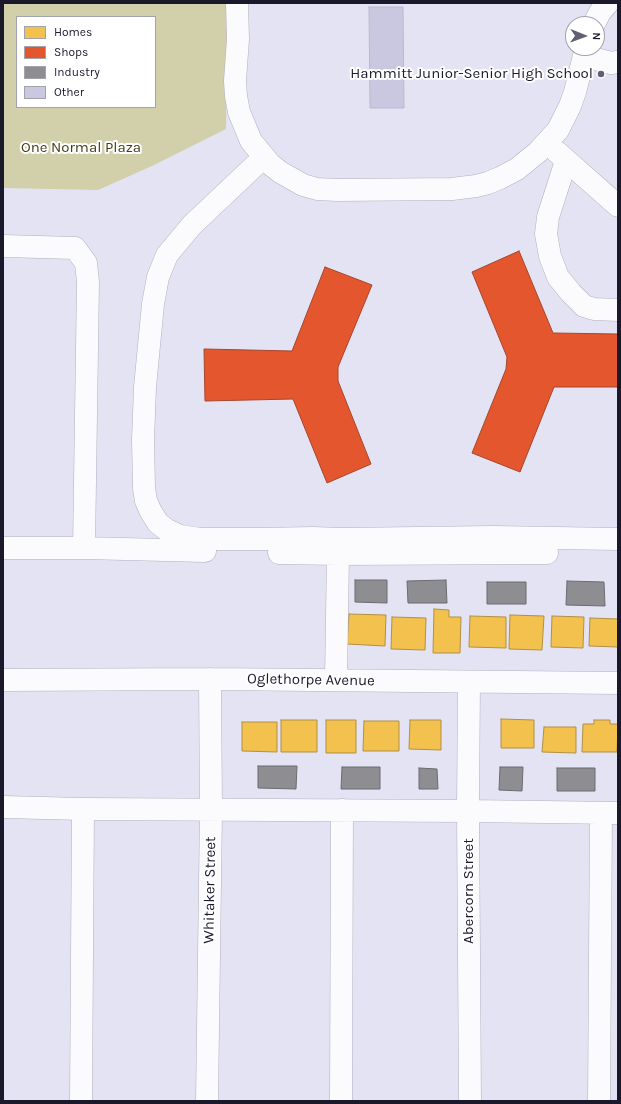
<!DOCTYPE html>
<style>
body{margin:0}
#map{position:relative;width:621px;height:1104px;overflow:hidden;background:#e3e3f4;font-family:Karla,sans-serif}
canvas{display:block}
.frame{position:absolute;inset:0;border:4px solid #1a192c;pointer-events:none}
.legend{position:absolute;left:16px;top:16px;width:140px;height:92px;box-sizing:border-box;background:#fff;border:1px solid #a3a3ab;margin:0;padding:5px 7px;list-style:none;font-size:12px;color:#1a192c}
.legend li{display:flex;align-items:center;gap:8px;height:20px}
.legend b{width:20px;border:1px solid #a3a3ab}
.north{position:absolute;left:565px;top:16px;width:40px;height:40px;box-sizing:border-box;background:#fff;border:1px solid #a3a3ab;border-radius:50%;rotate:91deg;font-size:11px;font-weight:700;line-height:16px;text-align:center;color:#1a192c}
.north::after{content:'';display:block;margin:auto;width:14px;height:18px;background:#606072;clip-path:polygon(50% 0,100% 100%,50% 72%,0 100%)}
</style>
<div id="map">
<canvas width="621" height="1104"></canvas>
<div class="frame"></div>
<ul class="legend">
<li><b style="height:11px;background:#f2c14e"></b>Homes</li>
<li><b style="height:11px;background:#e4572e"></b>Shops</li>
<li><b style="height:11px;background:#8d8d92"></b>Industry</li>
<li><b style="height:11px;background:#cac8e0"></b>Other</li>
</ul>
<div class="north">N</div>
</div>
<script>
const ctx = document.querySelector('canvas').getContext('2d');
ctx.lineJoin = 'round';
function fill(path, color) {
  ctx.fillStyle = color;
  ctx.fill(path, 'evenodd');
}
function toPath(rows) {
  const path = new Path2D();
  for (const r of rows) {
    path.moveTo(r[0], r[1]);
    for (let i = 2; i < r.length; i += 2) path.lineTo(r[i], r[i + 1]);
  }
  return path;
}
function stroke(path, color, width, dash) {
  ctx.strokeStyle = color;
  ctx.lineWidth = width;
  ctx.lineCap = dash ? 'butt' : 'round';
  ctx.setLineDash(dash || []);
  ctx.stroke(path);
}
function drawText(font, color, halo, rows, align = 'center') {
  ctx.font = font + ' Karla,sans-serif';
  ctx.lineWidth = 4;
  ctx.setLineDash([]);
  ctx.textBaseline = 'middle';
  ctx.strokeStyle = halo;
  ctx.fillStyle = color;
  for (const [text, x, y, turn = 0] of rows) {
    ctx.save();
    ctx.translate(x, y);
    ctx.rotate((+turn || 0) * Math.PI / 180);
    ctx.textAlign = isNaN(turn) ? turn : align;
    if (halo) ctx.strokeText(text, 0, 0);
    ctx.fillText(text, 0, 0);
    ctx.restore();
  }
}
fill(toPath([
 [3,3,228,3,226,129,152,166,98,190,3,188],
 [17,17,155,17,155,107,17,107]
]), '#d1d0ab');
const homes = toPath([
 [434,609,449,610,449,617,461,617,460,653,433,653,434,609],
 [349,614,386,615,385,646,347,644,349,614],
 [510,615,544,616,542,650,509,649,510,615],
 [470,616,506,617,506,648,469,647,470,616],
 [552,616,584,617,583,648,551,647,552,616],
 [392,617,426,618,425,650,391,649,392,617],
 [590,618,618,619,618,647,589,646,590,618],
 [501,719,534,720,534,748,501,748,501,719],
 [281,720,317,720,317,752,281,752,281,720],
 [326,720,356,720,356,753,326,753,326,720],
 [410,720,441,720,441,750,409,749,410,720],
 [594,720,610,720,610,724,618,724,617,752,582,752,583,724,594,724,594,720],
 [364,721,399,721,399,751,363,751,364,721],
 [242,722,277,722,277,752,242,751,242,722],
 [544,727,576,727,576,753,542,752,544,727]
]);
fill(homes, '#f2c14e');
stroke(homes, '#b18f44', 1);
const shops = toPath([
 [519,251,553,333,618,334,618,387,554,387,520,472,472,453,506,369,507,357,472,272,519,251],
 [325,267,372,285,338,367,338,381,371,464,327,483,293,399,205,401,204,349,292,351,325,267]
]);
fill(shops, '#e4572e');
stroke(shops, '#a7442d', 1);
const industry = toPath([
 [355,580,387,580,387,603,355,602,355,580],
 [446,580,447,603,408,603,407,581,446,580],
 [567,581,604,582,605,606,566,605,567,581],
 [487,582,526,582,526,604,487,604,487,582],
 [258,766,297,766,296,789,258,788,258,766],
 [342,767,380,767,380,789,341,789,342,767],
 [500,767,523,767,522,791,499,790,500,767],
 [419,768,437,769,438,789,419,789,419,768],
 [557,768,595,768,595,791,557,791,557,768]
]);
fill(industry, '#8d8d92');
stroke(industry, '#6a6a73', 1);
const building = toPath([
 [369,7,403,7,404,108,370,108,369,7]
]);
fill(building, '#cac8e0');
stroke(building, '#bab9ca', 1);
const minor = toPath([
 [237,3,238,39,235,81,236,96,239,112,251,141,270,164,280,172,303,185,317,189,337,190,452,189,476,186,488,183,500,178,517,169,538,152,558,130,570,106,575,92,586,48],
 [594,24,600,12,608,3],
 [584,56,611,63,618,62],
 [557,152,618,206],
 [264,157,192,225,167,255,158,277,153,304,145,387,143,440,144,488,146,501,151,512,158,523,167,530,180,536,200,539,259,539,313,538,342,539,493,537,618,539],
 [566,161,548,217,546,234,550,256,558,277,571,293,584,306,594,309,618,310],
 [3,246,75,248,86,263,88,282,84,548],
 [3,548,84,548,205,551],
 [279,553,338,554,547,553],
 [3,680,210,679,618,683],
 [336,680,338,554],
 [469,682,468,811,470,1101],
 [3,807,83,809,468,811,618,813],
 [81,1101,83,809],
 [207,1101,211,810,210,679],
 [341,1101,342,810],
 [599,1101,601,814]
]);
stroke(minor, '#afafc0', 23);
stroke(minor, '#fbfbfd', 22);
for (const [x, y, r, color] of [
 [601,74,4,"#606072"]
]) {
  const dot = new Path2D();
  dot.arc(x, y, r, 0, 2 * Math.PI);
  ctx.fillStyle = color;
  ctx.fill(dot);
  stroke(dot, '#fff', 1.5);
}
drawText('15px', '#1a192c', '#fff', [
 ["Hammitt Junior-Senior High School",593,74]
], 'right');
drawText('15px', '#403f16', '#fff', [
 ["One Normal Plaza",81,148]
]);
drawText('15px', '#1a192c', '#fff', [
 ["Oglethorpe Avenue",311,680,1],
 ["Whitaker Street",210,890,-89],
 ["Abercorn Street",469,891,-90]
]);
</script>
